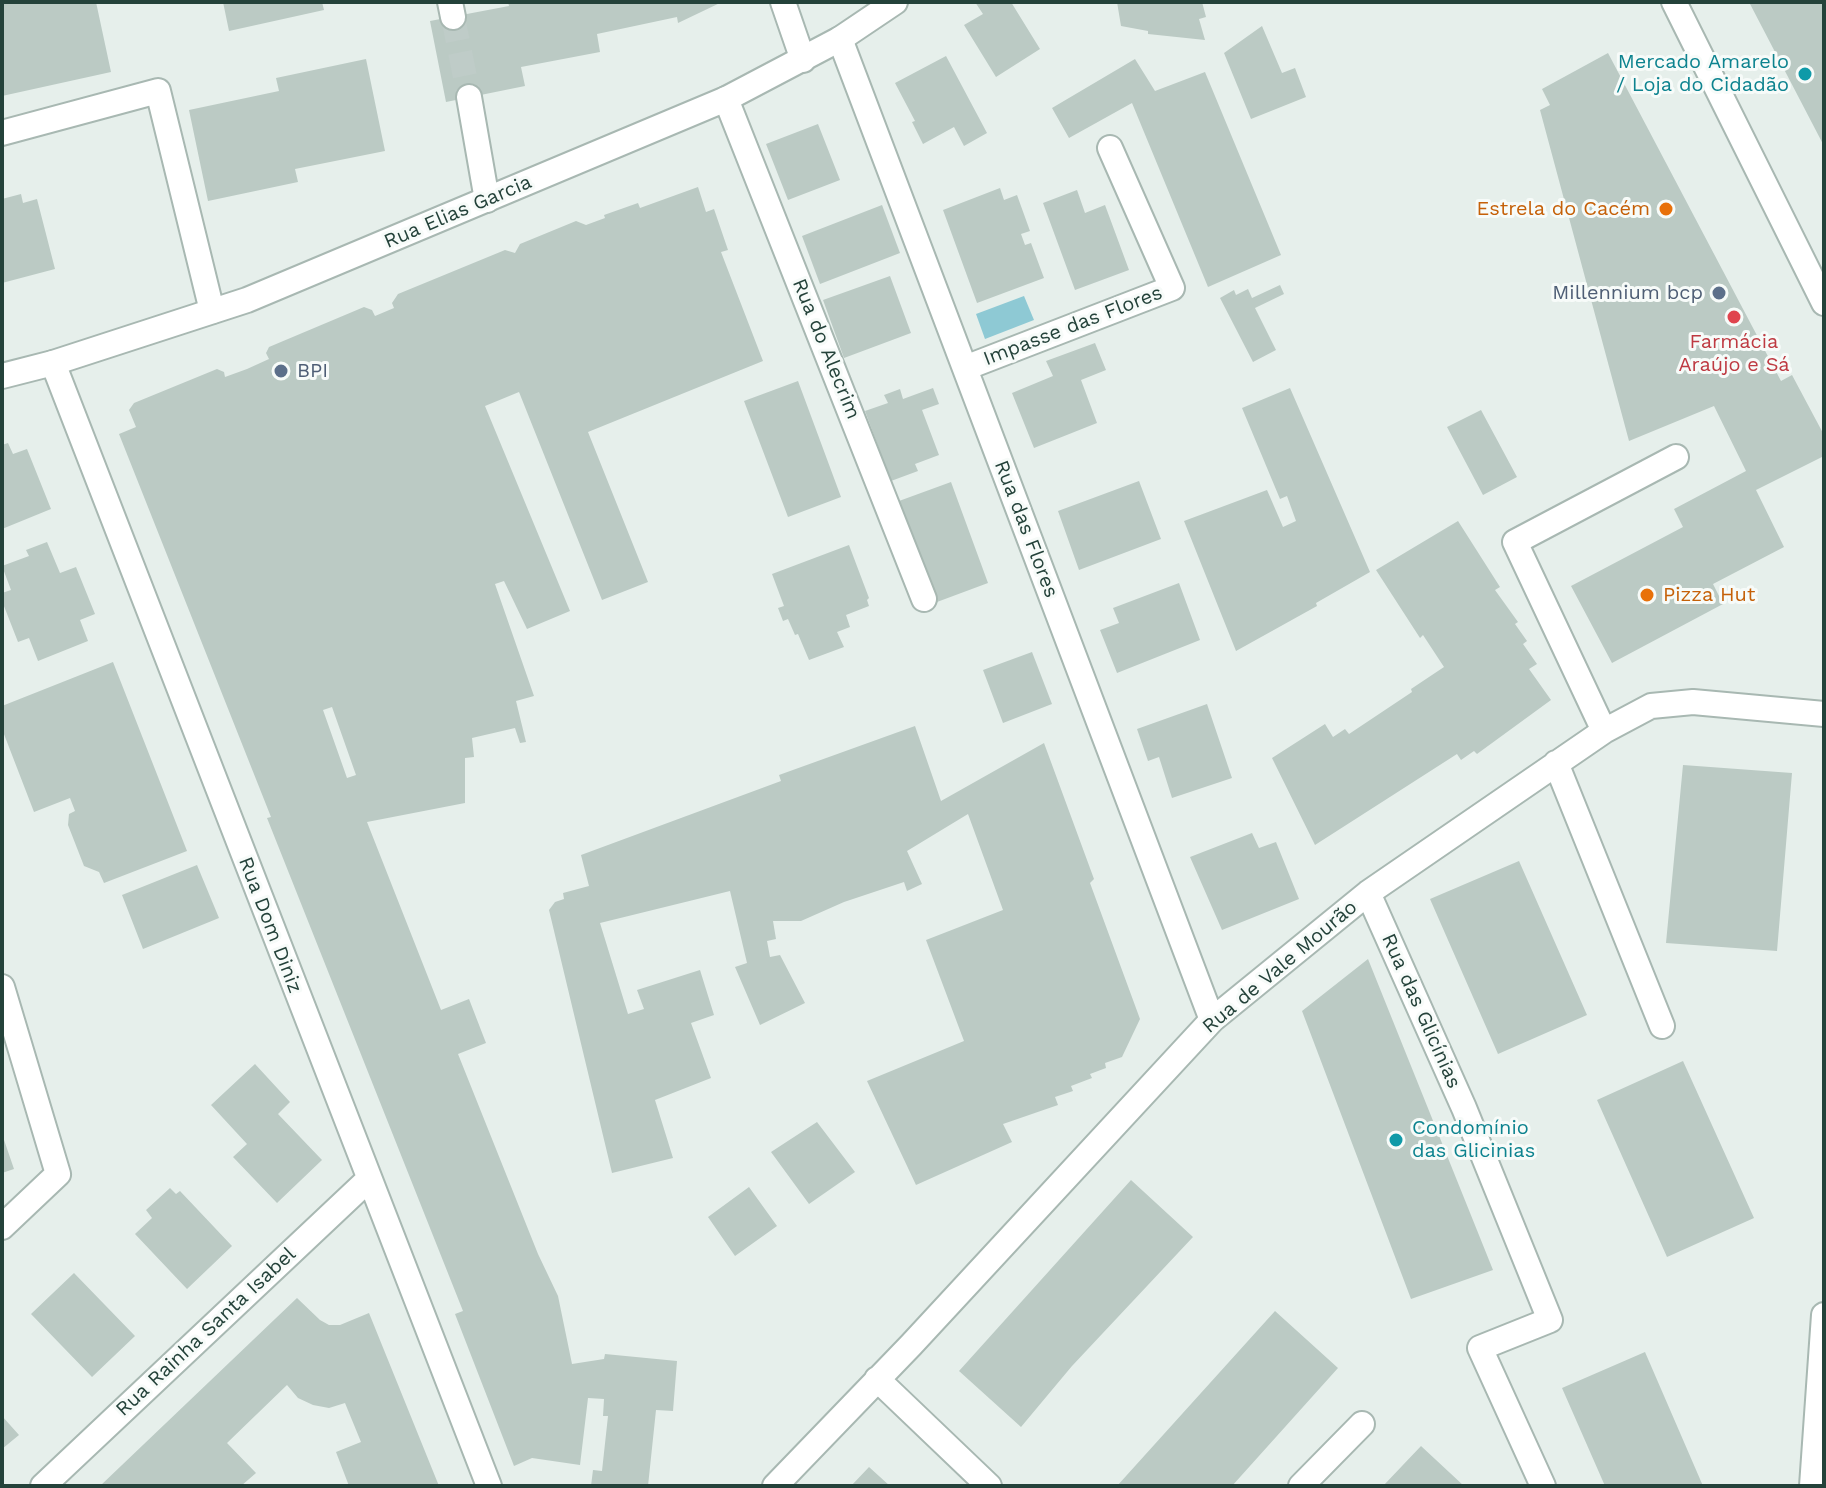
<!DOCTYPE html>
<meta charset="utf-8">
<style>
body{margin:0}
#map{position:relative;width:1826px;height:1488px;overflow:hidden;background:#e6efeb;font-family:"Work Sans",sans-serif}
canvas{display:block}
.frame{position:absolute;inset:0;border:4px solid #24423a;pointer-events:none}
</style>
<div id="map">
<canvas width="1826" height="1488"></canvas>
<div class="frame"></div>
</div>
<script>
const ctx = document.querySelector('canvas').getContext('2d');
ctx.lineJoin = 'round';
function fill(path, color) {
  ctx.fillStyle = color;
  ctx.fill(path, 'evenodd');
}
function toPath(rows) {
  const path = new Path2D();
  for (const r of rows) {
    path.moveTo(r[0], r[1]);
    for (let i = 2; i < r.length; i += 2) path.lineTo(r[i], r[i + 1]);
  }
  return path;
}
function stroke(path, color, width, dash) {
  ctx.strokeStyle = color;
  ctx.lineWidth = width;
  ctx.lineCap = dash ? 'butt' : 'round';
  ctx.setLineDash(dash || []);
  ctx.stroke(path);
}
function drawText(font, color, halo, rows, align = 'center') {
  ctx.font = font + ' "Work Sans",sans-serif';
  ctx.lineWidth = 6;
  ctx.setLineDash([]);
  ctx.textBaseline = 'middle';
  ctx.strokeStyle = halo;
  ctx.fillStyle = color;
  for (const [text, x, y, turn = 0] of rows) {
    ctx.save();
    ctx.translate(x, y);
    ctx.rotate((+turn || 0) * Math.PI / 180);
    ctx.textAlign = isNaN(turn) ? turn : align;
    if (halo) ctx.strokeText(text, 0, 0);
    ctx.fillText(text, 0, 0);
    ctx.restore();
  }
}
fill(toPath([
 [1024,296,1034,320,985,339,976,314]
]), '#8ec9d4');
fill(toPath([
 [2,2,96,2,111,72,2,96],
 [223,2,322,2,324,10,229,31],
 [508,2,722,2,678,23,677,17,597,34,600,52,521,67,525,86,446,102,430,21,509,6],
 [975,2,1011,2,1040,49,996,77,964,25,983,14],
 [1117,2,1202,2,1206,17,1199,19,1205,40,1148,34,1148,31,1121,26],
 [1749,2,1824,2,1824,146],
 [1262,26,1282,73,1295,68,1306,97,1251,119,1224,53],
 [1608,53,1781,381,1792,375,1824,435,1824,456,1756,490,1784,547,1713,584,1723,604,1612,663,1571,586,1683,527,1674,509,1746,471,1714,406,1629,441,1540,110,1550,105,1542,89],
 [946,56,987,133,964,146,954,127,923,144,912,122,915,121,895,83],
 [366,59,385,151,295,169,298,182,208,201,189,110,279,91,276,78],
 [1135,59,1155,91,1205,72,1281,255,1208,287,1132,103,1069,138,1052,108],
 [818,124,840,180,788,200,766,144],
 [698,187,706,212,714,209,728,250,721,252,763,361,588,432,648,582,602,600,519,392,485,406,570,611,527,629,504,581,495,584,534,696,516,701,526,742,520,743,515,728,472,738,474,757,465,758,465,803,367,822,441,1010,469,999,486,1043,458,1054,538,1254,558,1296,572,1364,604,1359,605,1354,677,1361,673,1411,656,1410,648,1486,591,1486,593,1470,602,1471,608,1416,603,1416,604,1399,588,1398,580,1465,532,1458,514,1466,455,1314,463,1311,267,818,271,817,119,434,136,427,129,410,134,403,217,369,224,372,225,377,247,369,269,359,266,353,269,347,364,307,372,310,375,316,394,308,392,303,398,294,505,250,515,253,520,244,576,221,586,225,605,218,604,215,638,203,640,208],
 [332,707,356,775,347,778,323,710],
 [1000,188,1004,200,1017,195,1030,231,1021,234,1025,245,1031,243,1044,278,977,303,943,210],
 [1077,190,1085,213,1105,205,1129,270,1075,290,1043,203],
 [21,194,23,203,37,199,55,269,2,283,2,199],
 [882,205,900,253,820,284,802,236],
 [890,276,911,333,844,358,823,300],
 [1280,285,1284,294,1255,308,1276,350,1253,362,1220,298,1234,290,1236,295,1248,289,1252,298],
 [1095,343,1106,370,1081,380,1097,423,1034,448,1012,393,1053,376,1046,361],
 [798,381,841,497,788,517,744,401],
 [933,388,939,404,922,410,939,455,915,464,918,471,891,481,865,411,888,403,884,395,900,389,903,399],
 [1290,388,1370,572,1316,603,1317,606,1236,651,1184,521,1267,490,1283,527,1296,521,1287,496,1280,499,1242,408],
 [1481,410,1517,477,1483,495,1447,427],
 [8,443,13,454,27,449,51,509,2,529,2,445],
 [1139,481,1161,539,1079,570,1058,511],
 [951,482,988,583,937,602,899,501],
 [1458,521,1500,587,1495,590,1518,622,1515,624,1527,641,1523,644,1537,664,1529,669,1551,700,1477,754,1474,751,1461,760,1457,754,1315,845,1272,758,1325,724,1333,737,1345,729,1349,734,1412,692,1411,689,1444,667,1423,635,1420,638,1376,570],
 [47,542,60,573,76,567,95,614,80,620,88,641,38,661,29,638,18,642,2,601,2,593,11,590,2,566,29,556,26,550],
 [849,545,869,598,867,600,869,606,846,615,850,627,837,632,844,647,809,660,798,634,795,635,788,619,783,621,778,608,784,606,772,574],
 [1179,583,1200,640,1117,673,1100,630,1119,623,1113,608],
 [1032,652,1052,704,1003,723,983,670],
 [113,662,187,851,104,883,99,872,84,866,68,825,69,814,75,811,70,798,34,812,2,729,2,706],
 [1207,704,1232,778,1172,798,1159,757,1148,761,1137,729],
 [915,726,941,801,1044,743,1094,879,1090,883,1140,1019,1122,1057,1105,1063,1106,1068,1090,1074,1092,1078,1071,1086,1073,1091,1055,1097,1058,1105,1003,1124,1012,1142,916,1185,867,1081,964,1041,926,940,1003,910,968,814,907,851,922,884,907,891,904,882,844,902,801,921,773,921,776,939,767,941,770,957,780,955,805,1003,760,1025,735,967,747,963,730,891,600,923,628,1014,644,1009,637,990,700,970,714,1015,691,1023,711,1078,655,1100,673,1158,612,1173,549,910,555,902,564,899,563,893,589,886,581,855,781,781,779,775],
 [1683,765,1792,773,1777,951,1666,943],
 [1252,833,1259,848,1276,842,1299,899,1222,930,1190,857],
 [1519,861,1587,1015,1498,1054,1430,899],
 [197,865,219,918,143,949,122,895],
 [1368,959,1493,1270,1411,1299,1302,1011],
 [1683,1061,1754,1218,1667,1257,1597,1100],
 [255,1064,290,1102,278,1114,322,1160,277,1203,233,1157,247,1144,211,1105],
 [817,1122,855,1172,809,1204,771,1152],
 [2,1134,14,1169,2,1173],
 [1131,1180,1193,1237,1072,1366,1021,1427,959,1371],
 [749,1187,777,1226,735,1256,708,1217],
 [170,1188,176,1194,180,1191,232,1246,187,1289,135,1234,152,1218,146,1210],
 [74,1273,135,1336,92,1377,31,1314],
 [297,1298,320,1320,329,1325,340,1325,369,1313,439,1486,349,1486,336,1452,361,1442,345,1403,329,1408,313,1405,298,1398,287,1385,227,1443,256,1473,241,1486,100,1486],
 [1275,1311,1338,1368,1232,1486,1117,1486],
 [1645,1352,1703,1486,1605,1486,1562,1388],
 [2,1416,19,1435,2,1449],
 [1421,1446,1464,1486,1383,1486],
 [869,1467,890,1486,851,1486]
]), '#bbcac4');
stroke(toPath([
 [453,17,469,97]
]), '#bfccc8', 24, [24, 12]);
const minor = toPath([
 [450,2,453,17],
 [783,2,803,60],
 [840,39,1212,1020],
 [469,97,487,200],
 [726,99,924,599],
 [2,133,158,91,212,311],
 [53,363,489,1486],
 [965,368,1172,288,1110,148],
 [1604,731,1515,542,1676,457],
 [1556,763,1662,1026],
 [1368,893,1464,1108,1550,1320,1480,1348,1543,1486],
 [2,987,58,1174,2,1227],
 [877,1379,989,1486],
 [43,1486,369,1179],
 [775,1486,911,1345,1212,1020,1368,893,1604,731,1651,706,1693,702,1824,714],
 [1301,1486,1362,1424]
]);
const tertiary = toPath([
 [1674,2,1824,303],
 [2,376,53,363,247,300,726,99,840,39,895,2],
 [1812,1486,1824,1315]
]);
stroke(minor, '#a8b8b2', 28);
stroke(tertiary, '#a8b8b2', 28);
stroke(minor, '#fff', 24);
stroke(tertiary, '#fff', 24);
for (const [x, y, r, color] of [
 [1805,74,8,"#0f9aa8"],
 [1666,209,8,"#e8710a"],
 [1719,293,8,"#5c6f8a"],
 [1734,317,8,"#e0444e"],
 [281,371,8,"#5c6f8a"],
 [1647,595,8,"#e8710a"],
 [1396,1140,8,"#0f9aa8"]
]) {
  const dot = new Path2D();
  dot.arc(x, y, r, 0, 2 * Math.PI);
  ctx.fillStyle = color;
  ctx.fill(dot);
  stroke(dot, '#f7fbf9', 3);
}
drawText('20px', '#0d838f', '#f7fbf9', [
 ["Mercado Amarelo",1789,62],
 ["/ Loja do Cidadão",1789,85],
 ["Condomínio",1412,1128,"left"],
 ["das Glicinias",1412,1151,"left"]
], 'right');
drawText('20px', '#c56008', '#f7fbf9', [
 ["Estrela do Cacém",1650,209],
 ["Pizza Hut",1663,595,"left"]
], 'right');
drawText('20px', '#24423a', '#f7fbf9', [
 ["Rua Elias Garcia",458,212,-23],
 ["Impasse das Flores",1073,326,-21],
 ["Rua do Alecrim",826,349,68],
 ["Rua das Flores",1026,529,69],
 ["Rua Dom Diniz",270,925,69],
 ["Rua de Vale Mourão",1280,967,-40],
 ["Rua das Glicínias",1421,1011,66],
 ["Rua Rainha Santa Isabel",206,1332,-43]
]);
drawText('20px', '#4e5e75', '#f7fbf9', [
 ["Millennium bcp",1703,293],
 ["BPI",297,371,"left"]
], 'right');
drawText('20px', '#be3a42', '#f7fbf9', [
 ["Farmácia",1734,342],
 ["Araújo e Sá",1734,365]
]);
</script>
